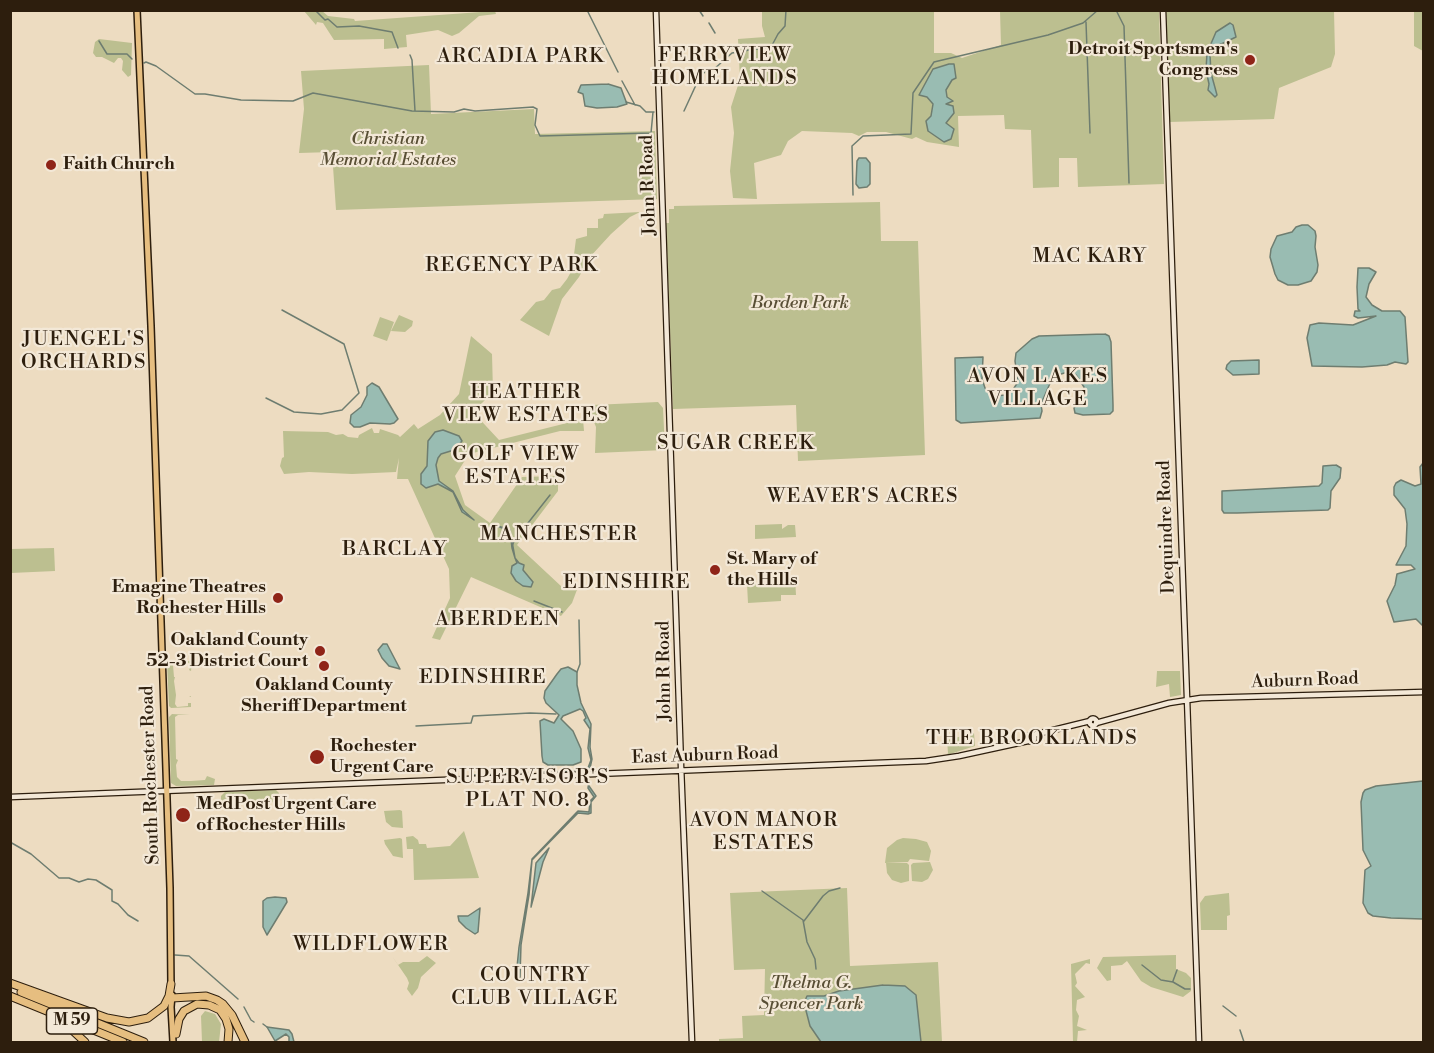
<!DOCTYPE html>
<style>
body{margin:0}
#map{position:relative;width:1434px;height:1053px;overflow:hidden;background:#eddcc1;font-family:"Libre Bodoni",serif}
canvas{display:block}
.frame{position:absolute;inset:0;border:12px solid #2d1e0d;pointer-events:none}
</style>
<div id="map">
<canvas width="1434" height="1053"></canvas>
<div class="frame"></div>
</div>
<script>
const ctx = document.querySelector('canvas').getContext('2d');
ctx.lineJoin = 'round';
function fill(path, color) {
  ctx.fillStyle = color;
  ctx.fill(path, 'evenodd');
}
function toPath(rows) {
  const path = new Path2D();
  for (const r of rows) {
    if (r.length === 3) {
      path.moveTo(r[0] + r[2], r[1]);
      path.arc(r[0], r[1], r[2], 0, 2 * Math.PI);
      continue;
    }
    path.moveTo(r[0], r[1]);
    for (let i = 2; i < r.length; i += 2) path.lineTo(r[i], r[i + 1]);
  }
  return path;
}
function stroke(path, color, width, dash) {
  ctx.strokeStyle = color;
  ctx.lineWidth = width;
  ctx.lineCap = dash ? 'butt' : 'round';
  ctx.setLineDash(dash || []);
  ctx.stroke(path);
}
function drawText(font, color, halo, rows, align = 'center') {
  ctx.font = font + ' "Libre Bodoni",serif';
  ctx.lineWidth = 4.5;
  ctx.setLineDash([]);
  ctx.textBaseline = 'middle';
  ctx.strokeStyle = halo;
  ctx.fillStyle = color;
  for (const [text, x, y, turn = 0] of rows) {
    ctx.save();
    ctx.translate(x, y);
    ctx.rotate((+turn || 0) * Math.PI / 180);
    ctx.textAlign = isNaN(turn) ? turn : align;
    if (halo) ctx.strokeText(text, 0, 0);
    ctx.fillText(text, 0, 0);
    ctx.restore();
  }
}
fill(toPath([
 [304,11,322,11,328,16,354,19,355,21,495,11,496,14,479,16,459,33,452,36,438,30,406,35,407,47,384,49,384,39,334,40,323,23,317,22,316,25],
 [762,11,934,11,934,53,951,53,962,58,1001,45,1000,11,1159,11,1164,184,1078,187,1077,158,1059,158,1059,187,1033,188,1031,130,1005,129,1004,115,958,116,959,147,927,142,916,137,912,139,886,132,867,132,859,136,852,133,802,131,788,141,781,155,754,163,757,199,733,198,730,171,734,133,731,107,740,79,738,39,765,37,762,26],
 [1166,11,1334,11,1335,54,1331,67,1279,88,1274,119,1169,122],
 [1414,11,1423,11,1423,51,1414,46],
 [99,39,132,43,131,75,128,77,122,70,123,61,121,58,118,58,114,63,102,57,96,57,93,53,95,42],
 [429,65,431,114,534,109,535,134,655,131,657,199,336,210,332,152,299,153,304,109,301,71],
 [880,202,881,241,918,241,925,455,798,461,796,405,673,409,666,223,669,223,669,209,674,209,674,206],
 [640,212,630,217,611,234,589,258,579,277,562,299,549,336,520,320,536,302,544,300,552,290,560,288,567,279,572,270,576,239,587,236,587,228,598,228,598,219,603,218,604,214],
 [399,315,413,321,412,326,405,332,391,331],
 [380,317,394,322,387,341,373,336],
 [471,336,492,354,493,392,473,412,499,440,583,419,584,431,560,431,469,454,455,476,465,505,490,523,522,477,558,476,558,491,517,545,562,587,578,587,572,603,561,616,471,577,440,640,432,638,450,598,449,569,408,479,397,479,399,458,396,472,352,474,309,472,284,474,280,466,282,458,284,457,283,431,328,432,336,435,343,434,348,437,358,438,359,435,372,428,374,433,379,433,380,429,398,435,400,437,414,424,418,429,440,415,459,394],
 [658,402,663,408,665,450,595,453,596,427,591,415,593,405],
 [782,524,782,529,788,525,795,525,796,537,755,539,755,525],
 [54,548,55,571,11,573,11,549],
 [780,578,795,578,796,595,781,595,781,601,748,603,747,584,780,582],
 [190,661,192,663,191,671,189,670,191,665,189,663,175,663,173,665,174,677,175,677,174,681,176,695,175,704,177,707,188,706,188,703,191,703,191,697,189,696,191,696,191,707,171,708,169,706,167,663],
 [1157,671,1180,671,1181,695,1170,697,1169,684,1156,687],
 [172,714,190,715,178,715,175,717,176,759,178,760,176,765,177,777,181,781,191,781,205,780,207,776,215,779,214,785,176,786,171,783,169,717],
 [974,733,975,746,947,755,948,753,947,740],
 [276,790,279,793,280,800,277,802,225,804,221,801,221,796,225,792],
 [400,810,402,811,403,828,392,827,386,822,384,811],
 [464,831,479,878,414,880,413,849,407,849,406,837,413,836,418,840,419,844,426,844,427,848,450,846],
 [400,838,402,839,403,858,393,856,385,844,384,840],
 [903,838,916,839,927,842,931,851,929,861,910,859,908,862,885,863,887,848,897,840],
 [930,862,933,870,928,879,922,882,912,881,911,865,913,863],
 [886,863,907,863,909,865,909,881,901,883,892,880,887,873],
 [847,888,850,966,938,962,942,1042,719,1042,719,1039,743,1038,742,1016,764,1015,765,969,734,970,730,893],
 [1229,893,1230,915,1227,916,1227,930,1201,930,1200,903,1205,896],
 [1176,955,1176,969,1186,973,1191,978,1191,991,1183,997,1151,987,1141,981,1127,961,1122,965,1111,966,1111,980,1107,981,1097,968,1103,957],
 [392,956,398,965,403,962,419,962,427,956,436,963,421,977,418,988,412,996,407,989,409,983,407,978],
 [1090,959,1090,964,1086,963,1075,974,1077,983,1075,986,1085,997,1077,1000,1076,1010,1079,1016,1077,1026,1087,1030,1078,1031,1077,1042,1073,1042,1071,964],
 [205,1011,215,1014,221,1024,219,1042,202,1042,201,1016]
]), '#bcbf90');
const water = toPath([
 [1230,23,1233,25,1236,37,1215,47,1210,55,1211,73,1217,95,1215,97,1208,90,1209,84,1206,70,1207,53,1216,32,1230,23],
 [949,64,954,64,956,78,952,80,946,90,947,97,953,101,946,104,953,106,954,113,946,123,954,129,951,139,944,142,928,131,926,121,931,116,933,104,927,97,919,95,933,69,949,64],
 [608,84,621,88,627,104,617,107,597,108,585,106,583,94,578,92,581,85,608,84],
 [859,158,866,158,870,163,870,184,867,187,859,188,856,184,857,161,859,158],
 [1302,225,1308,225,1315,231,1316,236,1315,247,1318,265,1317,272,1311,281,1298,285,1288,285,1278,280,1275,274,1270,257,1271,249,1277,236,1292,232,1296,227,1302,225],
 [1358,268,1369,268,1376,272,1369,284,1366,297,1372,305,1382,311,1400,311,1405,317,1408,362,1406,364,1395,362,1387,365,1362,367,1312,366,1307,338,1310,325,1319,323,1353,325,1376,316,1358,318,1354,316,1355,311,1360,311,1358,309,1357,287,1358,268],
 [1105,334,1109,336,1111,342,1113,405,1113,411,1110,414,1083,415,1075,413,1074,408,1083,394,1084,387,1076,375,1068,372,1054,376,1051,381,1041,404,1042,411,1040,418,961,423,956,420,955,358,983,357,982,379,985,388,993,396,1006,395,1014,388,1018,382,1015,361,1016,353,1032,339,1039,336,1105,334],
 [1259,360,1259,374,1233,375,1226,369,1227,365,1231,361,1259,360],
 [372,383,379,387,398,419,394,423,390,424,370,423,360,427,354,427,350,423,351,415,361,407,367,395,367,387,372,383],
 [443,430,459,436,462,441,454,450,441,454,438,458,436,465,439,481,453,491,463,510,474,520,462,512,453,492,438,484,426,488,421,484,421,474,427,466,428,441,435,432,443,430],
 [1423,463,1424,626,1423,626,1416,619,1394,622,1387,601,1395,585,1397,574,1415,569,1411,565,1396,565,1406,546,1407,524,1405,509,1394,495,1394,487,1396,483,1401,480,1415,486,1421,484,1420,467,1423,463],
 [1336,465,1341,468,1340,478,1331,491,1330,508,1328,510,1237,513,1224,513,1222,510,1222,491,1319,486,1322,483,1323,466,1336,465],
 [492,524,510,530,515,558,519,563,524,565,523,570,533,582,531,587,523,586,516,581,511,573,512,566,517,563,515,558,512,548,510,531,492,524],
 [383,644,387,644,388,646,400,669,389,666,382,658,378,650,383,644],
 [568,667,577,672,577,685,581,703,591,724,590,747,592,759,590,768,588,768,591,760,588,748,590,729,584,720,586,718,583,711,580,709,563,716,561,719,573,731,581,749,581,762,573,765,548,765,543,762,542,756,540,721,544,719,554,723,559,715,546,703,544,698,545,691,557,674,561,669,568,667],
 [589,780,589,786,596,796,591,802,591,813,588,814,578,813,532,860,529,895,521,945,520,977,518,978,516,977,519,947,528,893,532,859,576,813,578,811,589,812,590,801,594,797,588,788,589,780],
 [1423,781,1423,919,1391,918,1373,916,1368,913,1363,903,1365,870,1371,866,1363,850,1361,802,1363,793,1365,790,1376,786,1423,781],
 [549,848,543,862,531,907,536,863,549,848],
 [275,897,286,898,287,902,267,935,263,927,263,901,267,898,275,897],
 [480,908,478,932,475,934,466,928,459,921,458,916,468,916,480,908],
 [883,985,905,986,916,995,921,1042,821,1042,810,1026,804,1003,807,996,824,996,839,991,883,985],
 [267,1027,289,1030,292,1034,294,1042,289,1042,289,1037,286,1034,275,1041,267,1027]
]);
fill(water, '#99bcb2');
stroke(water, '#6e7d70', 1.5);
stroke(toPath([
 [315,10,325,20,328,19,337,27,359,26,392,32,398,48],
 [587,10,618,72],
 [699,10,703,16],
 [1116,10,1124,26,1129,183],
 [1086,22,1090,133],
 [709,23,715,33],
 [99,41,107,54,127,54,132,59],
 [410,55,412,60,415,111],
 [144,63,146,62,156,66,195,94,205,94,241,100,293,101,313,93,412,111,454,112,464,109,475,111,533,107,537,109,535,125,540,136,651,133,653,112],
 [622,81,635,105],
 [626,102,640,106,646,112,654,112],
 [684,111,696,85,705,71,713,70,732,53,755,49,770,49,778,34,785,26,786,10],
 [853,195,852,146,863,136,911,134,913,93,934,62,1048,35,1083,23,1098,10],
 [266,398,294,412,321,414,342,410,359,393,344,344,282,310],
 [517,537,550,495],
 [512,546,515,539],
 [534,601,562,612],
 [577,672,580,664,579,620],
 [416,726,471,723,473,716,530,713,556,714],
 [543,772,581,771],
 [472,775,530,773],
 [10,842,31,854,59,878,69,878,79,882,88,879,96,880,112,890,112,901,118,904,128,915,138,921],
 [762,891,803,920,807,942,815,959,816,969],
 [804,921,823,896,829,891,840,888],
 [175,955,189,956,238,999],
 [1142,965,1161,980,1173,982,1185,989,1190,989],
 [1173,981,1177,970],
 [1223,1006,1236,1016],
 [244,1007,251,1020,254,1022],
 [263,1024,267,1027],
 [1240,1030,1244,1042]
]), '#6e7d70', 1.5);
const secondary = toPath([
 [656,10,681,766,692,1042],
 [1163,10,1199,1042],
 [1093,722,3.5],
 [1096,723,1169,703,1201,698,1424,692],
 [1031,738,3.5],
 [1033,735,1090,721],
 [10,797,926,761,959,756,1028,741]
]);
const primary = toPath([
 [137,10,151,326,170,888,171,986],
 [172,995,171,1007,173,1042]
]);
const highway = toPath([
 [10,983,107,1018,129,1022,148,1018,164,1006,169,996,171,984],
 [21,992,144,1042],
 [10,996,123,1042],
 [172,998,206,996,217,1000,223,1004,232,1015,245,1042],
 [54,1018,71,1029,85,1042],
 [176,1034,179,1019,184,1011,197,1004,209,1005,220,1010,226,1019,229,1029,228,1042]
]);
stroke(secondary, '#2d1e0d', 7);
stroke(primary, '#2d1e0d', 8);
stroke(highway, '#2d1e0d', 9);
stroke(secondary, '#f3e8d7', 4.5);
stroke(primary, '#e6be80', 5);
stroke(highway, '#e6be80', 7);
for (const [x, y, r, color] of [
 [1250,60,6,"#8f2418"],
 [51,165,6,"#8f2418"],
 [715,570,6,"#8f2418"],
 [278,598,6,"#8f2418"],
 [320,651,6,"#8f2418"],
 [324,666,6,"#8f2418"],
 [317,757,8,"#8f2418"],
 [183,815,8,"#8f2418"]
]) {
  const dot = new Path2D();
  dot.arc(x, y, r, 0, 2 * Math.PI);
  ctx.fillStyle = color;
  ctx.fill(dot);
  stroke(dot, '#f3e8d7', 2);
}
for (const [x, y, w] of [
 [72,1021,51]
]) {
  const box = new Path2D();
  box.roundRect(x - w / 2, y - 13, w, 26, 4.5);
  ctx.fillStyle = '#f3e8d7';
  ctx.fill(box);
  stroke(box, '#2d1e0d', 1.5);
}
drawText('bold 16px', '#2d1e0d', null, [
 ["M 59",72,1021]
]);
drawText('bold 18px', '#2d1e0d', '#f3e8d7', [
 ["Detroit Sportsmen's",1238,50,"right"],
 ["Congress",1238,71,"right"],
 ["Faith Church",63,165],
 ["St. Mary of",727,560],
 ["the Hills",727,581],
 ["Emagine Theatres",266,588,"right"],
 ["Rochester Hills",266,609,"right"],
 ["Oakland County",308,641,"right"],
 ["52-3 District Court",308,662,"right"],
 ["Oakland County",324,686,"center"],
 ["Sheriff Department",324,707,"center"],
 ["Rochester",330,747],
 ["Urgent Care",330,768],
 ["MedPost Urgent Care",196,805],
 ["of Rochester Hills",196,826]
], 'left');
drawText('italic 18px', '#584e34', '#f3e8d7', [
 ["Christian",388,140],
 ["Memorial Estates",388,161],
 ["Borden Park",800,304],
 ["Thelma G.",811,984],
 ["Spencer Park",811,1005]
]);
drawText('18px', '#2d1e0d', '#f3e8d7', [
 ["John R Road",649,185,-92],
 ["Dequindre Road",1167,527,-92],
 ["John R Road",665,671,-91],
 ["Auburn Road",1305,681,-2],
 ["East Auburn Road",705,756,-2],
 ["South Rochester Road",151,775,-92]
]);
ctx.letterSpacing = '1.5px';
drawText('20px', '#2d1e0d', '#f3e8d7', [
 ["FERRYVIEW",725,56],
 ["HOMELANDS",725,79],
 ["ARCADIA PARK",521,57],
 ["MAC KARY",1090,257],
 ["REGENCY PARK",512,266],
 ["JUENGEL'S",84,340],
 ["ORCHARDS",84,363],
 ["AVON LAKES",1038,377],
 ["VILLAGE",1038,400],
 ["HEATHER",526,393],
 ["VIEW ESTATES",526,416],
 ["SUGAR CREEK",736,444],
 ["GOLF VIEW",516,455],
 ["ESTATES",516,478],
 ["WEAVER'S ACRES",863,497],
 ["MANCHESTER",559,535],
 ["BARCLAY",395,550],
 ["EDINSHIRE",627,583],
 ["ABERDEEN",498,620],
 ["EDINSHIRE",483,678],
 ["THE BROOKLANDS",1032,739],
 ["SUPERVISOR'S",528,778],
 ["PLAT NO. 8",528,801],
 ["AVON MANOR",764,821],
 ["ESTATES",764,844],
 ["WILDFLOWER",371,945],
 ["COUNTRY",535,976],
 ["CLUB VILLAGE",535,999]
]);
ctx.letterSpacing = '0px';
</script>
